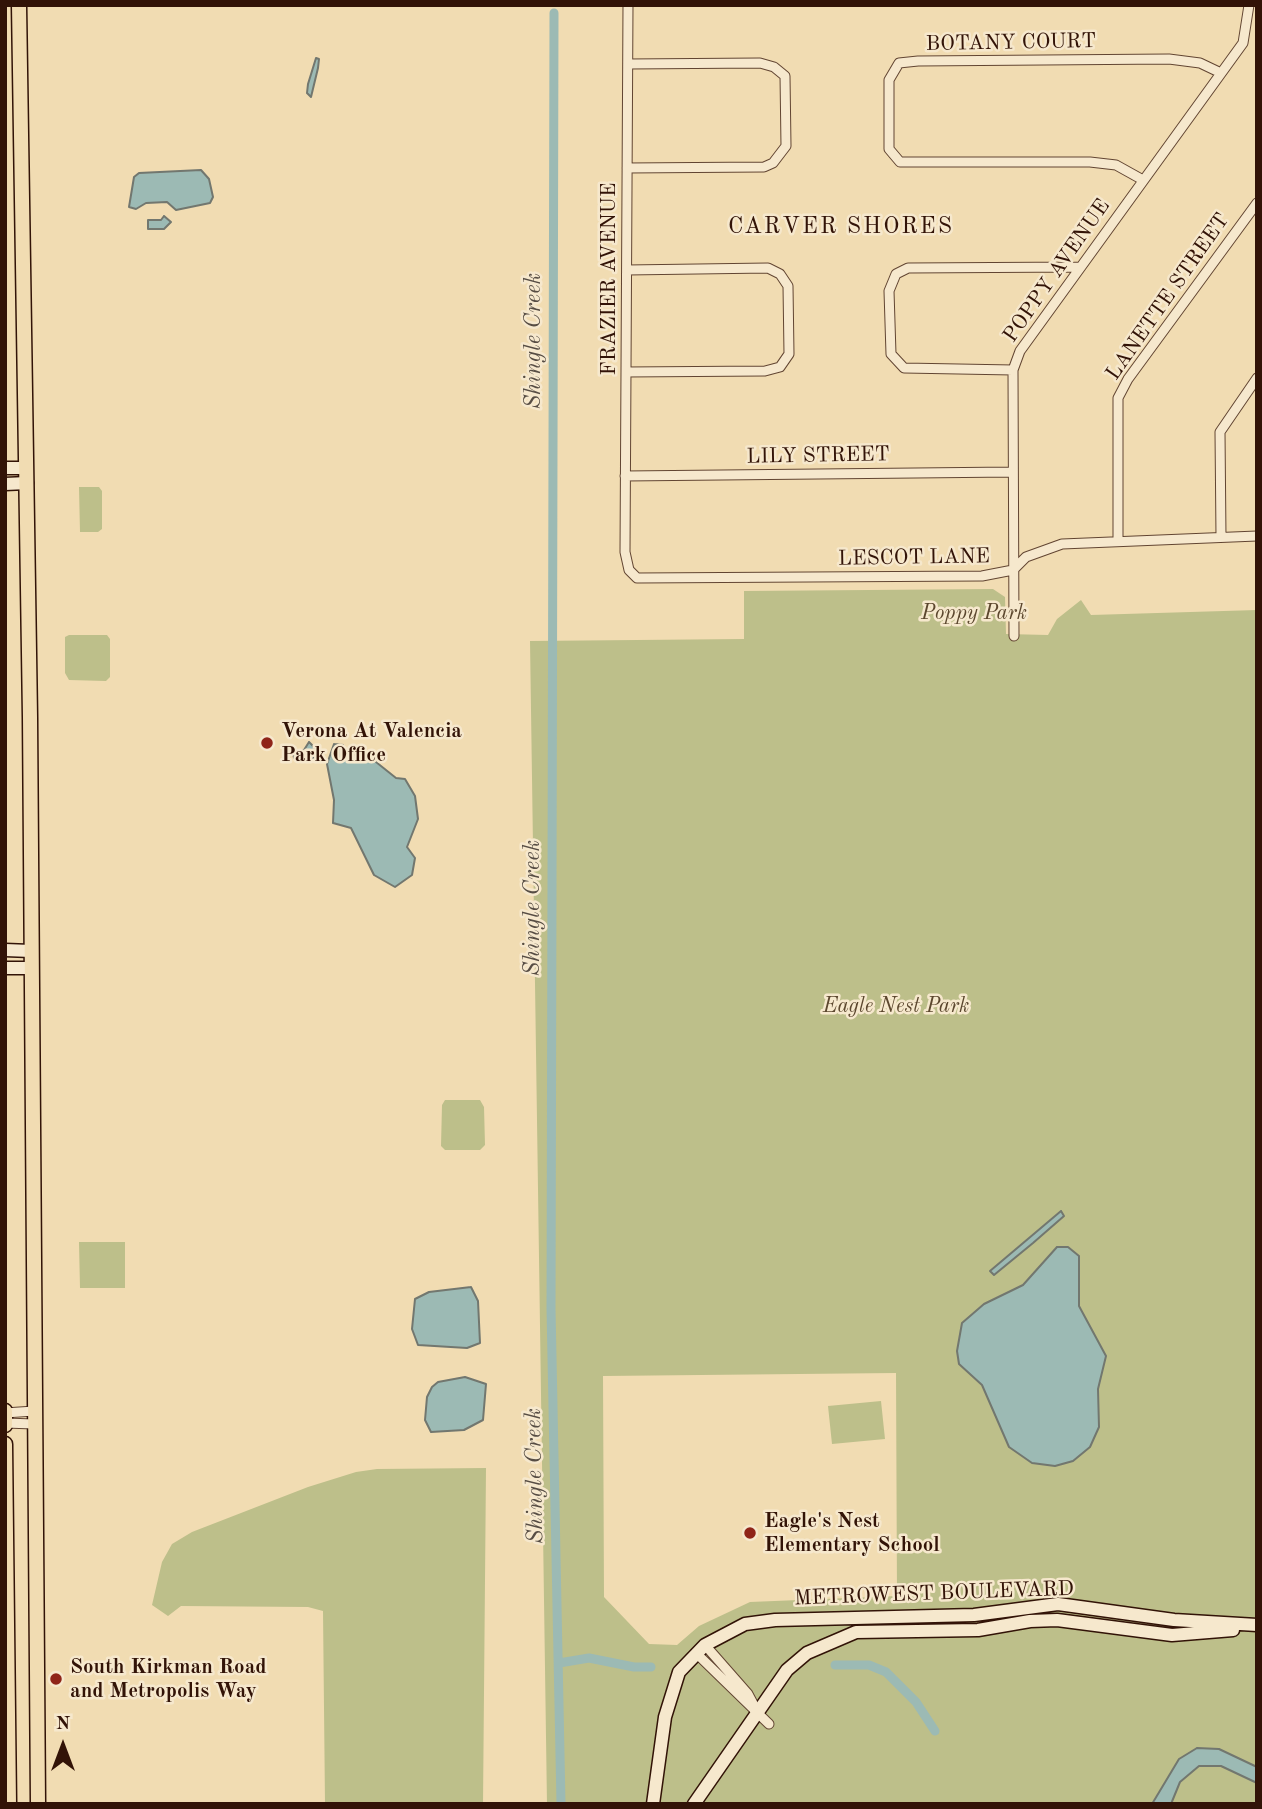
<!DOCTYPE html>
<style>
body{margin:0}
#map{position:relative;width:1262px;height:1809px;overflow:hidden;background:#f1dcb2;font-family:"Old Standard TT",serif}
canvas{display:block}
.frame{position:absolute;inset:0;border:7px solid #321307;pointer-events:none}
.north{position:absolute;left:28px;top:1711px;width:70px;height:70px;-webkit-text-stroke:5px #f6e8cd;paint-order:stroke;rotate:0deg;font-size:19px;font-weight:700;line-height:28px;text-align:center;color:#321307}
.north::after{content:'';display:block;margin:auto;width:24px;height:32px;background:#321307;clip-path:polygon(50% 0,100% 100%,50% 72%,0 100%)}
</style>
<div id="map">
<canvas width="1262" height="1809"></canvas>
<div class="frame"></div>
<div class="north">N</div>
</div>
<script>
const ctx = document.querySelector('canvas').getContext('2d');
ctx.lineJoin = 'round';
function fill(path, color) {
  ctx.fillStyle = color;
  ctx.fill(path, 'evenodd');
}
function toPath(rows) {
  const path = new Path2D();
  for (const r of rows) {
    path.moveTo(r[0], r[1]);
    for (let i = 2; i < r.length; i += 2) path.lineTo(r[i], r[i + 1]);
  }
  return path;
}
function stroke(path, color, width, dash) {
  ctx.strokeStyle = color;
  ctx.lineWidth = width;
  ctx.lineCap = dash ? 'butt' : 'round';
  ctx.setLineDash(dash || []);
  ctx.stroke(path);
}
function drawText(font, color, halo, rows, align = 'center') {
  ctx.font = font + ' "Old Standard TT",serif';
  ctx.lineWidth = 5;
  ctx.setLineDash([]);
  ctx.textBaseline = 'middle';
  ctx.strokeStyle = halo;
  ctx.fillStyle = color;
  for (const [text, x, y, turn = 0] of rows) {
    ctx.save();
    ctx.translate(x, y);
    ctx.rotate((+turn || 0) * Math.PI / 180);
    ctx.textAlign = isNaN(turn) ? turn : align;
    if (halo) ctx.strokeText(text, 0, 0);
    ctx.fillText(text, 0, 0);
    ctx.restore();
  }
}
fill(toPath([
 [79,487,99,487,102,491,102,529,98,532,80,532],
 [993,589,1005,597,1006,634,1048,635,1057,619,1081,600,1091,615,1257,610,1257,1804,547,1804,530,641,744,639,744,591],
 [896,1373,897,1596,750,1602,699,1626,677,1645,649,1644,604,1597,603,1376],
 [69,635,107,635,110,639,110,677,106,681,69,680,65,673,65,637],
 [445,1100,480,1100,484,1107,485,1145,480,1150,445,1150,441,1146,442,1105],
 [79,1242,125,1242,125,1288,80,1288],
 [881,1401,885,1439,832,1444,828,1406],
 [486,1468,483,1804,325,1804,323,1611,308,1607,181,1606,168,1616,152,1605,162,1562,172,1544,192,1532,308,1487,356,1472,377,1469]
]), '#bdbf8a');
const water = toPath([
 [316,58,319,59,318,68,311,97,307,93,308,84,316,58],
 [201,170,209,179,213,197,210,203,176,210,167,202,146,203,136,209,129,207,134,177,139,173,201,170],
 [164,216,171,222,164,229,148,229,148,220,161,220,164,216],
 [309,742,316,749,313,753,314,758,311,759,307,755,301,761,294,758,293,752,304,750,309,742],
 [334,744,343,745,345,753,371,758,396,778,405,779,415,796,418,819,407,847,415,858,412,875,395,887,374,875,351,828,333,823,334,800,327,764,334,744],
 [1061,1211,1064,1216,1033,1243,994,1275,990,1271,1061,1211],
 [1057,1247,1068,1247,1079,1256,1079,1306,1106,1356,1098,1389,1099,1427,1090,1447,1073,1461,1055,1466,1032,1463,1009,1447,982,1385,959,1364,957,1351,962,1323,984,1304,1023,1285,1057,1247],
 [471,1287,478,1301,480,1343,467,1348,418,1345,412,1329,415,1299,429,1292,471,1287],
 [465,1377,486,1384,483,1420,464,1430,431,1432,425,1420,427,1397,432,1387,438,1382,465,1377],
 [1197,1748,1219,1749,1257,1767,1257,1783,1221,1766,1199,1766,1180,1782,1171,1804,1152,1804,1179,1759,1197,1748]
]);
fill(water, '#9cbab4');
stroke(water, '#72776f', 2);
stroke(toPath([
 [554,13,551,1308,561,1804],
 [559,1663,589,1658,634,1667,651,1667],
 [835,1665,869,1665,886,1672,916,1702,935,1731]
]), '#9cbab4', 9);
const street = toPath([
 [628,5,625,552,629,570,637,578,982,576,1013,570,1026,557,1062,544,1257,536],
 [627,168,764,167,773,163,786,146,785,76,774,67,760,63,628,64],
 [1143,180,1116,165,1090,162,900,162,889,149,889,80,899,63,918,61,1169,59,1200,63,1221,73],
 [1013,370,904,368,891,354,889,291,896,274,908,268,1079,267],
 [626,372,765,371,780,367,789,354,788,286,780,274,768,268,627,270],
 [625,476,1012,472],
 [1221,537,1220,432,1257,378],
 [1118,541,1118,398,1128,379,1257,203],
 [1014,636,1013,370,1020,351,1243,43,1249,5],
 [5,1413,34,1411],
 [5,1423,34,1424],
 [705,1645,748,1694,756,1709],
 [696,1653,769,1724]
]);
const secondary = toPath([
 [5,468,26,468],
 [5,484,27,483],
 [5,950,31,951],
 [5,968,31,968],
 [653,1804,665,1717,679,1672,705,1645,745,1624,775,1620,974,1615,1058,1604,1174,1620,1257,1625],
 [694,1804,787,1670,807,1653,856,1632,978,1630,1030,1621,1057,1620,1172,1635,1233,1630]
]);
const primary = toPath([
 [19,5,30,717,38,1804],
 [5,1411,5,1425],
 [5,1444,9,1804]
]);
stroke(street, '#624532', 11);
stroke(secondary, '#321307', 15);
stroke(primary, '#321307', 17);
stroke(street, '#f6e8cd', 9);
stroke(secondary, '#f6e8cd', 12);
stroke(primary, '#f1dcb2', 14);
for (const [x, y, r, color] of [
 [267,743,7,"#8f2418"],
 [750,1533,7,"#8f2418"],
 [56,1679,7,"#8f2418"]
]) {
  const dot = new Path2D();
  dot.arc(x, y, r, 0, 2 * Math.PI);
  ctx.fillStyle = color;
  ctx.fill(dot);
  stroke(dot, '#f6e8cd', 2.5);
}
drawText('21px', '#321307', '#f6e8cd', [
 ["BOTANY COURT",1011,43,-1],
 ["POPPY AVENUE",1057,271,-55],
 ["FRAZIER AVENUE",609,279,-90],
 ["LANETTE STREET",1168,297,-55],
 ["LILY STREET",818,456,-1],
 ["LESCOT LANE",914,558,-1],
 ["METROWEST BOULEVARD",934,1594,-2]
]);
drawText('italic 21px', '#5c472e', '#f6e8cd', [
 ["Poppy Park",974,613],
 ["Eagle Nest Park",896,1006]
]);
drawText('bold 21px', '#321307', '#f6e8cd', [
 ["Verona At Valencia",281,731],
 ["Park Office",281,755],
 ["Eagle's Nest",764,1521],
 ["Elementary School",764,1545],
 ["South Kirkman Road",70,1667],
 ["and Metropolis Way",70,1691]
], 'left');
ctx.letterSpacing = '2px';
drawText('23px', '#321307', '#f6e8cd', [
 ["CARVER SHORES",841,227]
]);
ctx.letterSpacing = '0px';
drawText('italic 23px', '#574d44', '#f6e8cd', [
 ["Shingle Creek",534,341,-90],
 ["Shingle Creek",533,908,-90],
 ["Shingle Creek",535,1476,-91]
]);
</script>
